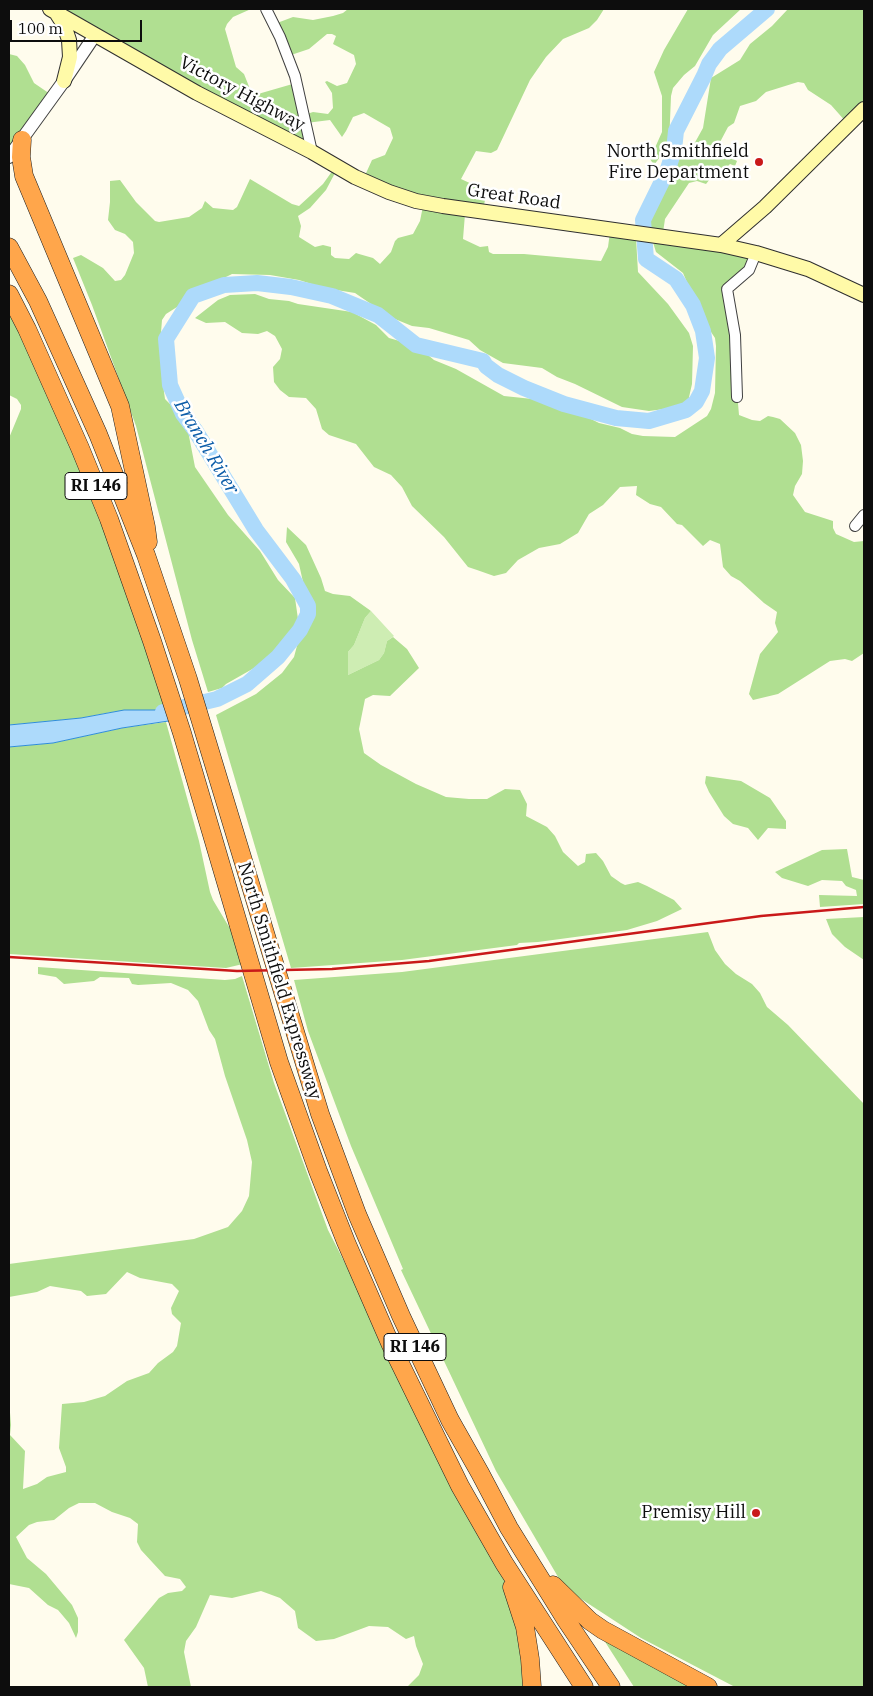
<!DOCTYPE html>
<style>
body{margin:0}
#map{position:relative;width:873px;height:1696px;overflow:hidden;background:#fffced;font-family:"IBM Plex Serif",serif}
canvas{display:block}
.frame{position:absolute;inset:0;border:10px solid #0d0d0d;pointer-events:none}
.scale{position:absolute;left:10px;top:20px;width:132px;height:22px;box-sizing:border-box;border:2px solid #0d0d0d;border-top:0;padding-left:6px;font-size:15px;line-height:18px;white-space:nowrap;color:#0d0d0d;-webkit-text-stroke:4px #fff;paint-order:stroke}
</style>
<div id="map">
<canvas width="873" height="1696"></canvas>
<div class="frame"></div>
<div class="scale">100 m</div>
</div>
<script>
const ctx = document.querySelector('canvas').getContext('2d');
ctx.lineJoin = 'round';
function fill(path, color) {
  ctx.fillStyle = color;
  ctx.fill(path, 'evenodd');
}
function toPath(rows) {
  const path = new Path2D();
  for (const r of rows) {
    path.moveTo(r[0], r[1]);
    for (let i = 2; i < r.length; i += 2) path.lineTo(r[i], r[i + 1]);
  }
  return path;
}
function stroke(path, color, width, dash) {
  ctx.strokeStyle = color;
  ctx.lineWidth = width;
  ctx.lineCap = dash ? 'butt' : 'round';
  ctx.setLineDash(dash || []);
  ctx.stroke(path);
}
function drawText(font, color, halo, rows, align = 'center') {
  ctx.font = font + ' "IBM Plex Serif",serif';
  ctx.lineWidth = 5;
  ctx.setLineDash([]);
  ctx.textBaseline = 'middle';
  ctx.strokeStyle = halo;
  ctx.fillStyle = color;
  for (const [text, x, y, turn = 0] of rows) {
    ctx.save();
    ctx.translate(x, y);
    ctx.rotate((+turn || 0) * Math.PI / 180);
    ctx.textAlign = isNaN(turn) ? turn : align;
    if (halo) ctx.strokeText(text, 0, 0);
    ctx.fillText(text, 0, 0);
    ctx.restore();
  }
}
fill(toPath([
 [371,611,394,636,387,641,384,653,379,660,348,675,348,652,354,645,365,618]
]), '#ceedb3');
fill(toPath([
 [50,9,251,9,233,17,227,24,225,29,236,67,244,74,250,89,258,94,296,83,307,114,313,112,328,114,333,108,332,93,325,82,327,81,337,86,347,83,356,64,354,55,333,44,336,36,332,34,327,34,309,49,288,56,277,23,293,17,313,20,333,16,343,13,348,9,604,9,597,20,589,28,563,39,546,57,530,80,497,150,491,153,476,151,461,179,487,191,482,214,465,214,463,239,480,247,488,246,489,252,493,254,524,254,601,261,608,247,610,232,636,238,638,272,668,304,689,333,693,346,692,384,687,406,649,411,622,407,575,384,557,377,542,368,503,363,480,350,469,340,429,328,412,326,390,317,355,293,324,288,299,280,270,275,232,274,218,281,166,314,162,320,160,345,164,392,165,399,177,411,188,431,195,467,228,515,260,551,278,580,295,598,299,626,294,634,263,663,226,684,222,688,208,692,192,640,136,426,92,305,73,258,81,255,103,268,115,281,121,280,125,275,134,253,133,242,125,234,115,230,108,220,110,202,110,181,120,180,136,202,155,221,159,222,189,217,202,208,205,201,213,208,233,210,237,207,250,179,292,204,299,206,323,184,333,170,335,173,326,190,310,208,298,216,301,226,299,237,315,247,323,245,331,247,331,255,335,258,349,259,356,253,359,254,373,258,380,264,391,252,395,241,398,238,413,234,420,221,423,206,362,182,372,160,385,155,393,138,390,128,364,113,353,117,346,131,342,137,330,120,306,123,310,149],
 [688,9,741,9,713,35,695,66,684,75,673,88,671,96,669,145,654,165,650,159,662,132,662,96,654,72,664,50],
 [788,9,864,9,864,107,847,123,831,105,808,90,804,83,798,82,766,92,756,101,740,106,734,123,728,127,719,144,722,153,737,161,735,166,730,164,725,169,718,169,706,184,697,181,689,183,665,219,662,239,751,253,750,266,728,288,739,415,752,420,760,421,768,416,773,417,780,419,795,433,801,445,803,461,802,474,795,486,793,495,805,512,833,521,833,528,836,534,854,542,864,541,864,653,852,661,845,659,830,661,778,694,753,700,749,694,760,654,778,632,775,623,777,612,764,603,740,581,731,576,723,567,720,544,710,540,703,546,682,525,677,524,661,507,650,504,636,495,637,486,620,487,603,505,589,514,578,533,560,544,539,548,518,560,506,573,494,576,477,570,468,567,444,537,412,506,402,487,391,475,374,467,356,444,329,435,322,429,316,409,306,398,289,397,280,390,274,382,273,367,280,359,282,349,275,336,267,331,258,334,242,333,225,322,206,323,195,318,218,300,230,295,255,294,269,299,289,301,298,304,352,312,376,325,389,338,417,346,434,360,456,369,504,396,542,400,568,412,585,416,599,423,620,428,632,434,643,436,675,437,707,416,711,409,715,393,716,346,715,338,703,320,683,273,656,252,651,236,649,210,652,201,665,177,669,163,685,146,693,146,703,128,711,78,740,60,750,44,772,26],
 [9,54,17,56,25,65,34,83,53,96,9,149],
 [9,305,88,489,146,641,165,707,155,710,112,712,81,718,9,725,9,438,21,409,21,405,17,399,9,395],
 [287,527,306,545,321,578,325,591,333,594,350,596,371,611,365,618,354,645,348,652,348,675,379,660,384,653,387,641,393,637,407,649,419,668,390,696,373,695,365,699,359,729,364,753,381,765,416,784,446,797,469,799,487,799,505,789,520,790,527,804,526,816,547,827,555,836,563,852,578,866,585,862,586,854,596,853,603,861,611,876,621,883,625,885,638,882,647,886,674,900,682,909,657,921,627,930,538,942,519,943,517,945,402,960,291,968,216,715,256,694,282,673,294,657,301,631,314,612,314,605,303,582,299,564,286,542],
 [166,722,199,841,210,892,213,900,238,942,243,964,226,968,9,954,9,747,53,743,122,728],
 [706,776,741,781,770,798,786,821,786,829,768,828,758,840,748,828,733,824,724,816,709,792,705,783],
 [847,849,852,877,864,880,864,904,820,907,819,895,857,896,856,890,846,886,842,881,822,880,808,886,782,878,775,872,822,850],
 [864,917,864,960,845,947,832,934,826,919],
 [708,932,715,950,725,964,736,974,752,984,760,993,767,1007,788,1025,864,1104,864,1687,735,1687,641,1638,569,1591,561,1582,496,1471,401,1270,403,1269,351,1146,308,1031,294,980,402,972],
 [38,967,225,980,235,979,242,976,274,1083,328,1230,513,1591,531,1687,409,1687,408,1686,419,1675,423,1664,416,1646,414,1636,406,1639,388,1627,369,1626,334,1639,316,1641,298,1628,295,1611,280,1598,261,1591,232,1598,210,1595,196,1627,186,1641,184,1652,191,1687,148,1687,144,1668,124,1640,159,1598,168,1593,182,1591,186,1587,180,1579,165,1576,141,1550,137,1542,138,1524,130,1518,112,1512,95,1503,79,1503,69,1508,54,1520,37,1522,29,1525,16,1537,27,1558,46,1574,72,1605,78,1618,78,1632,76,1638,69,1623,58,1610,48,1605,29,1588,9,1584,9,1400,11,1425,10,1435,25,1451,23,1489,37,1484,47,1477,66,1472,66,1467,59,1448,62,1404,84,1402,105,1396,127,1381,149,1373,158,1363,173,1352,177,1346,181,1323,172,1314,171,1308,179,1291,172,1284,140,1278,127,1272,106,1294,87,1296,81,1291,50,1286,37,1292,9,1297,9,1264,194,1239,228,1227,242,1211,249,1196,252,1162,247,1140,225,1076,215,1039,209,1030,198,1001,188,990,171,983,138,985,132,984,129,978,100,977,94,981,64,984,56,977,38,974],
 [600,1634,702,1687,634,1687]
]), '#b0df91');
const water = toPath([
 [165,707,175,720,122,728,53,743,9,747,9,725,81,718,124,710,155,710,165,707]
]);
fill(water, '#addafb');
stroke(water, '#2e8cd9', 1);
stroke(toPath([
 [163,712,217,699,247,684,278,657,300,630,308,614,308,606,293,579,256,530,195,430,183,414,170,385,166,339,193,296,224,285,257,283,291,287,332,296,378,315,416,345,483,361,486,366,498,375,524,388,564,404,616,418,649,421,686,410,696,402,702,391,707,358,703,331,693,305,676,279,646,259,643,220,668,169,674,150,676,131,704,76,709,64,720,49,767,9]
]), '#addafb', 16);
const minor = toPath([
 [266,9,280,37,295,76,312,152],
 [737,397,735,335,727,289,749,270,756,253],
 [855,526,864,515]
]);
const tertiary = toPath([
 [9,157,64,81,95,35]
]);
const secondary = toPath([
 [50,9,197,93,312,152,355,177,389,192,416,201,443,206,721,245,756,253,808,269,864,295],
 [57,14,64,25,69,40,70,57,64,81],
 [721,245,765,207,864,109]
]);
const motorway = toPath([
 [22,140,21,157,24,176,120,406,146,527,148,542],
 [9,247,38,301,98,434,146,555,188,679,320,1114,357,1214,401,1316,450,1420,480,1473,509,1528,566,1620,611,1687],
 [9,294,27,329,80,448,109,519,152,641,182,733,279,1062,318,1171,346,1242,390,1343,460,1486,504,1563,584,1687],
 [553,1585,590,1621,603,1630,708,1687],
 [512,1587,525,1627,530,1659,532,1687]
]);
stroke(minor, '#404040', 12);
stroke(tertiary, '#404040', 14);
stroke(secondary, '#2f2f2f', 16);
stroke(motorway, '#1e1e1e', 19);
stroke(minor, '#fff', 10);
stroke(tertiary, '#fff', 12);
stroke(secondary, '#fffaa8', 14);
stroke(motorway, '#ffa64b', 18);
stroke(toPath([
 [9,957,237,971,332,969,429,961,761,916,864,907]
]), '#c91919', 2.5);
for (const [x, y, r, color] of [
 [759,162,5,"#c91919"],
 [756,1513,5,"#c91919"]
]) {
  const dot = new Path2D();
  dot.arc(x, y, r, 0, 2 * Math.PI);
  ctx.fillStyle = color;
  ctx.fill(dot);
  stroke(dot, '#fff', 2);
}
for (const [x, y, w] of [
 [96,486,62],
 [415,1347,62]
]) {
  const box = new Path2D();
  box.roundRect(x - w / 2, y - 13.5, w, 27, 4);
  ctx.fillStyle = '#fff';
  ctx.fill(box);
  stroke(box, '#0d0d0d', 1);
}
drawText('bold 16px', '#0d0d0d', null, [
 ["RI 146",96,486],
 ["RI 146",415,1347]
]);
drawText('18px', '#0d0d0d', '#fff', [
 ["Victory Highway",242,94,28],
 ["Great Road",514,197,8],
 ["North Smithfield Expressway",279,981,73]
]);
drawText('18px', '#0d0d0d', '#fff', [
 ["North Smithfield",749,152],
 ["Fire Department",749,173],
 ["Premisy Hill",746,1513]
], 'right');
drawText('italic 19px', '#0c5da9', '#fff', [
 ["Branch River",206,447,59]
]);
</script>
